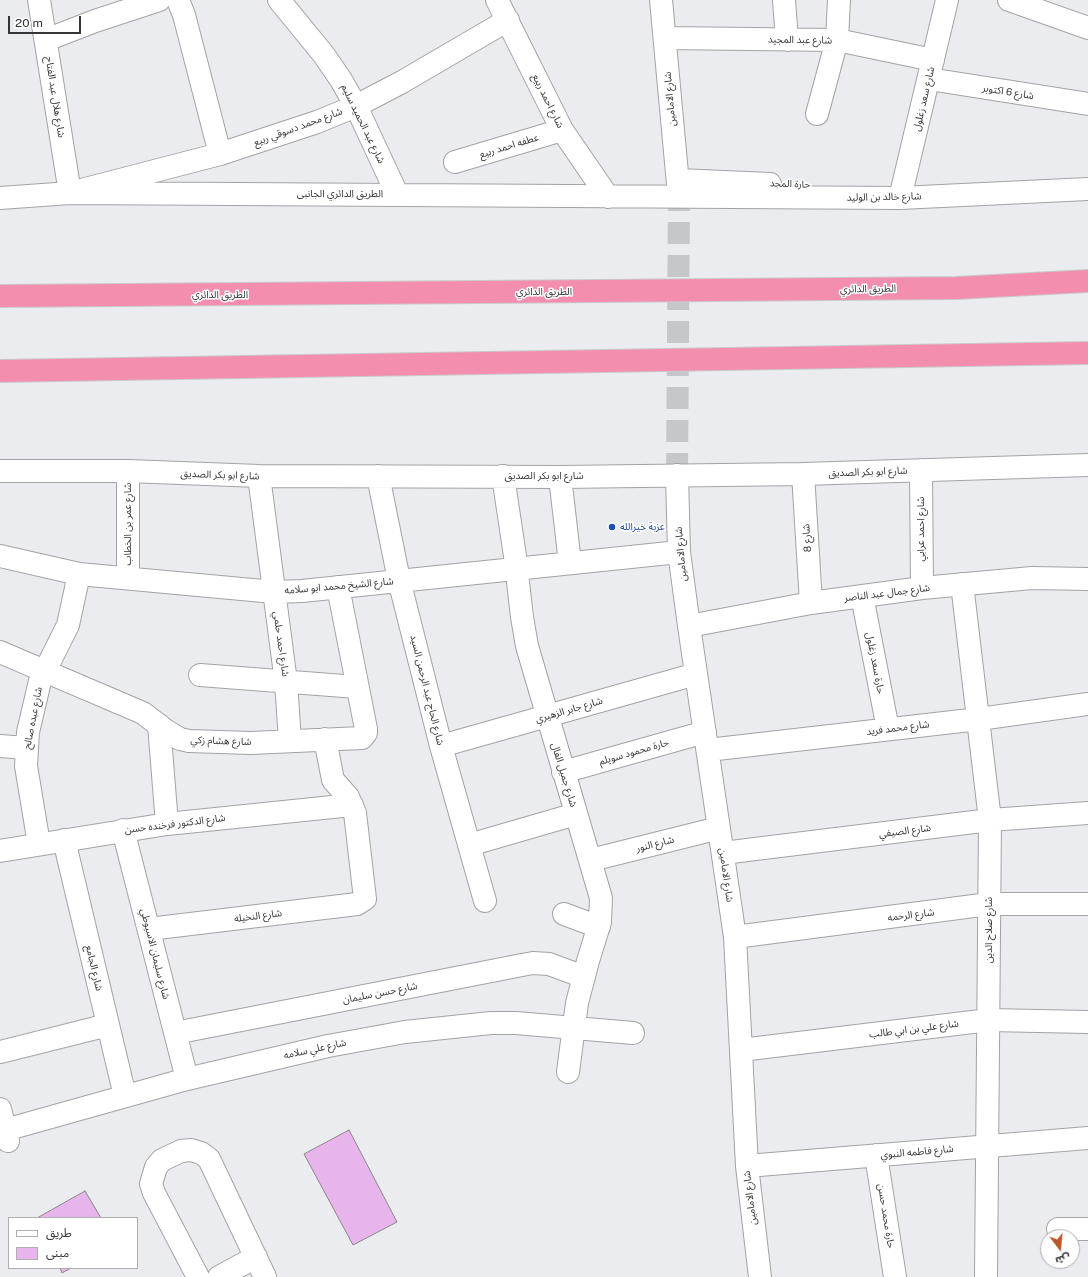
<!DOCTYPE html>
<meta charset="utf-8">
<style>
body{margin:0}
#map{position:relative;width:1088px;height:1277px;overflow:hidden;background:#ebecef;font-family:"Public Sans","Noto Sans Arabic",sans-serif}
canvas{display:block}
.legend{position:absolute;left:8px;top:1217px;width:130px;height:52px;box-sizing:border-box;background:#fff;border:1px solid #aeaeaf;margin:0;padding:5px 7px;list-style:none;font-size:12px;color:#343536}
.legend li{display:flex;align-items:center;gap:8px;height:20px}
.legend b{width:20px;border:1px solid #aeaeaf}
.north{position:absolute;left:1040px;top:1229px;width:40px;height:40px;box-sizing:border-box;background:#fff;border:1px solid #aeaeaf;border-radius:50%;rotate:164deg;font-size:11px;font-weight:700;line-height:16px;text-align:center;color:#343536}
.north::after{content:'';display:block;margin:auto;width:14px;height:18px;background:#bd562d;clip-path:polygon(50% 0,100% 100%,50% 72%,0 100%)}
.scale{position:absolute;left:8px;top:16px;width:73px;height:18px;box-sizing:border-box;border:2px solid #343536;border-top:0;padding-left:5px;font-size:12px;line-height:14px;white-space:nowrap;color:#343536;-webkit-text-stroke:3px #fff;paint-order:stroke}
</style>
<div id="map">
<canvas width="1088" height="1277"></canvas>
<ul class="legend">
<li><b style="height:5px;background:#fff"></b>طريق</li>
<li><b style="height:11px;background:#e8b4ec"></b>مبنى</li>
</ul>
<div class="north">ش</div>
<div class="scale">20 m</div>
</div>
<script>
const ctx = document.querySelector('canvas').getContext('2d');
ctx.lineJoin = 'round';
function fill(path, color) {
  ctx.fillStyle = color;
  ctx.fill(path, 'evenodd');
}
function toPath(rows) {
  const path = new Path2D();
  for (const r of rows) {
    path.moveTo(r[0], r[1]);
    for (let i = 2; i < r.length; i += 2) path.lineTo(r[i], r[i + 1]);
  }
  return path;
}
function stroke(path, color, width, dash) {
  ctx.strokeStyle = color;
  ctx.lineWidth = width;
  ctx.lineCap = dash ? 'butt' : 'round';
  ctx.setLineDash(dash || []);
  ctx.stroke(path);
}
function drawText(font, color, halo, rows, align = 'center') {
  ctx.font = font + ' "Public Sans","Noto Sans Arabic",sans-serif';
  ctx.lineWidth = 3;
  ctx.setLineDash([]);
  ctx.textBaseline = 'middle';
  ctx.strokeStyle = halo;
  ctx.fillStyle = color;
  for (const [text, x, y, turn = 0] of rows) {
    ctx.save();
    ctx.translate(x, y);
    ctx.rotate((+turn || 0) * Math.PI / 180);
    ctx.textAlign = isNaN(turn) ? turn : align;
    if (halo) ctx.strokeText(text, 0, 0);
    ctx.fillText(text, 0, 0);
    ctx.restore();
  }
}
const building = toPath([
 [349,1130,397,1222,353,1245,304,1154,349,1130],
 [85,1191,101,1218,37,1218,85,1191],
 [60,1268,71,1268,62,1273,60,1268]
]);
fill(building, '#e8b4ec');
stroke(building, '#898789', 1);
stroke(toPath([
 [677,475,679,198]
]), '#c6c7ca', 22, [22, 11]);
const minor = toPath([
 [39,0,70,193,220,154,317,122,356,106,402,82,508,20],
 [178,0,184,15,220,154],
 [279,0,324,55,341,80,356,106,397,194],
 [497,0,562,130,608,197],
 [661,0,679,195],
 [784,0,787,40],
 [1009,0,1088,28],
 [665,38,837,40,933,60],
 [46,40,95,21,159,0],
 [929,79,1088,104],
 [817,114,837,40,839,0],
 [455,162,562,130],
 [678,180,770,184],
 [0,198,70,193,900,198,1088,189],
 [900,198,947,0],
 [921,470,922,588],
 [0,471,128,471,259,476,560,477,803,474,1088,465],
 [803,474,811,603],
 [677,475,679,552,689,626,735,937,747,1166,760,1277],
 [259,476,286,682,290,741],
 [378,476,399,580,441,746,485,901],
 [503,476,515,556,522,617,527,646,601,898,600,922,588,961,577,1003,568,1072],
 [560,477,570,563],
 [0,556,79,574,274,592,302,591,679,552],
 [128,578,128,471],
 [962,584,990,820,986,1277],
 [862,596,888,729],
 [689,626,811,603,922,588,1032,578,1088,579],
 [0,652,143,713,165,730,180,739,189,741,251,743,362,738,366,733,366,729,338,587],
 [200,675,357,687],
 [159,725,167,824],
 [0,746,26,748],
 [441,746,696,674],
 [708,750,979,719,1088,704],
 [563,772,705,732],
 [123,830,187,1079],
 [64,840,125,1096],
 [39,844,26,766,28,732,40,681,68,625,79,574],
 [469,845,576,814],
 [0,851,167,824,352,805],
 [723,853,990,820,1088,813],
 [591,860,719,828],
 [564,914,599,927],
 [149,929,357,904,365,899,355,813,348,797,333,780,325,739],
 [735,937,989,904,1088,904],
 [175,1033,522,965,533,963,549,964,584,977],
 [741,1050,989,1020,1088,1022],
 [0,1052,108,1025],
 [0,1109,8,1141],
 [5,1130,187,1079,328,1046,405,1032,491,1023,516,1023,633,1033],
 [876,1155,895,1277],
 [747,1166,1088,1138],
 [1058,1229,1088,1229],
 [198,1277,154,1193,151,1184,156,1167,162,1160,181,1151,191,1150,201,1153,209,1159,265,1277],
 [219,1277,256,1257]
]);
const highway = toPath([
 [0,296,956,288,1088,281],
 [0,371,1088,353]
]);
stroke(minor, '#a3a3a6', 24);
stroke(highway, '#cacacb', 24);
stroke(minor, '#fff', 22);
stroke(highway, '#f38eaf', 22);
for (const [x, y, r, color] of [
 [612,527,4,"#1a4fb4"]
]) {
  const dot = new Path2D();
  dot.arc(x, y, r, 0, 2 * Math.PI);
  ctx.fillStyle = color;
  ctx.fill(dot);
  stroke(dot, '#fff', 1.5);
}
drawText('10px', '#343536', '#fff', [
 ["شارع عبد المجيد",800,40,1],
 ["شارع 6 اكتوبر",1008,92,9],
 ["شارع هلال عبد الفتاح",55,97,81],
 ["شارع الامامين",670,99,-95],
 ["شارع سعد زغلول",924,99,-77],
 ["شارع احمد ربيع",548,101,64],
 ["شارع عبد الحميد سليم",363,124,64],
 ["شارع محمد دسوقي ربيع",298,127,-20],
 ["عطفه احمد ربيع",509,146,-17],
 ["حارة المجد",790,184,2],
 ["الطريق الدائري الجانبى",340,194],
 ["شارع خالد بن الوليد",884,197,-1],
 ["الطريق الدائري",868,289,-1],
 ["الطريق الدائري",544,292],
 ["الطريق الدائري",220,295],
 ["شارع ابو بكر الصديق",868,472,-2],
 ["شارع ابو بكر الصديق",220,475,2],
 ["شارع ابو بكر الصديق",544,476],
 ["شارع عمر بن الخطاب",128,524,-90],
 ["شارع احمد عرابي",921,529,-90],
 ["شارع 8",807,538,-94],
 ["شارع الامامين",681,554,-95],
 ["شارع الشيخ محمد ابو سلامه",339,586,-5],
 ["شارع جمال عبد الناصر",887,593,-7],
 ["شارع احمد حلمي",281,644,82],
 ["حارة سعد زغلول",875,663,79],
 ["شارع الحاج عبد الرحمن السيد",427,690,76],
 ["شارع جابر الزهيري",569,710,-16],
 ["شارع عبده صالح",33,718,-79],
 ["شارع محمد فريد",898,728,-7],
 ["شارع هشام زكي",221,741,2],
 ["حارة محمود سويلم",634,752,-16],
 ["شارع جميل الفال",564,775,73],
 ["شارع الدكتور فرخنده حسن",175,824,-7],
 ["شارع الصيفي",905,831,-7],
 ["شارع النور",655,844,-14],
 ["شارع الامامين",726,875,82],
 ["شارع الرحمه",911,915,-7],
 ["شارع النخيله",258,916,-7],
 ["شارع صلاح الدين",989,930,-90],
 ["شارع سليمان الاسيوطي",155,954,76],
 ["شارع الجامع",94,968,77],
 ["شارع حسن سليمان",380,993,-11],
 ["شارع علي بن ابي طالب",914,1029,-7],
 ["شارع علي سلامه",315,1049,-12],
 ["شارع فاطمه النبوي",917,1152,-5],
 ["شارع الامامين",750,1198,-97],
 ["حارة محمد حسن",886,1216,81]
]);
drawText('10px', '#164399', '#fff', [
 ["عزبة خيرالله",620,527]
], 'left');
</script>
